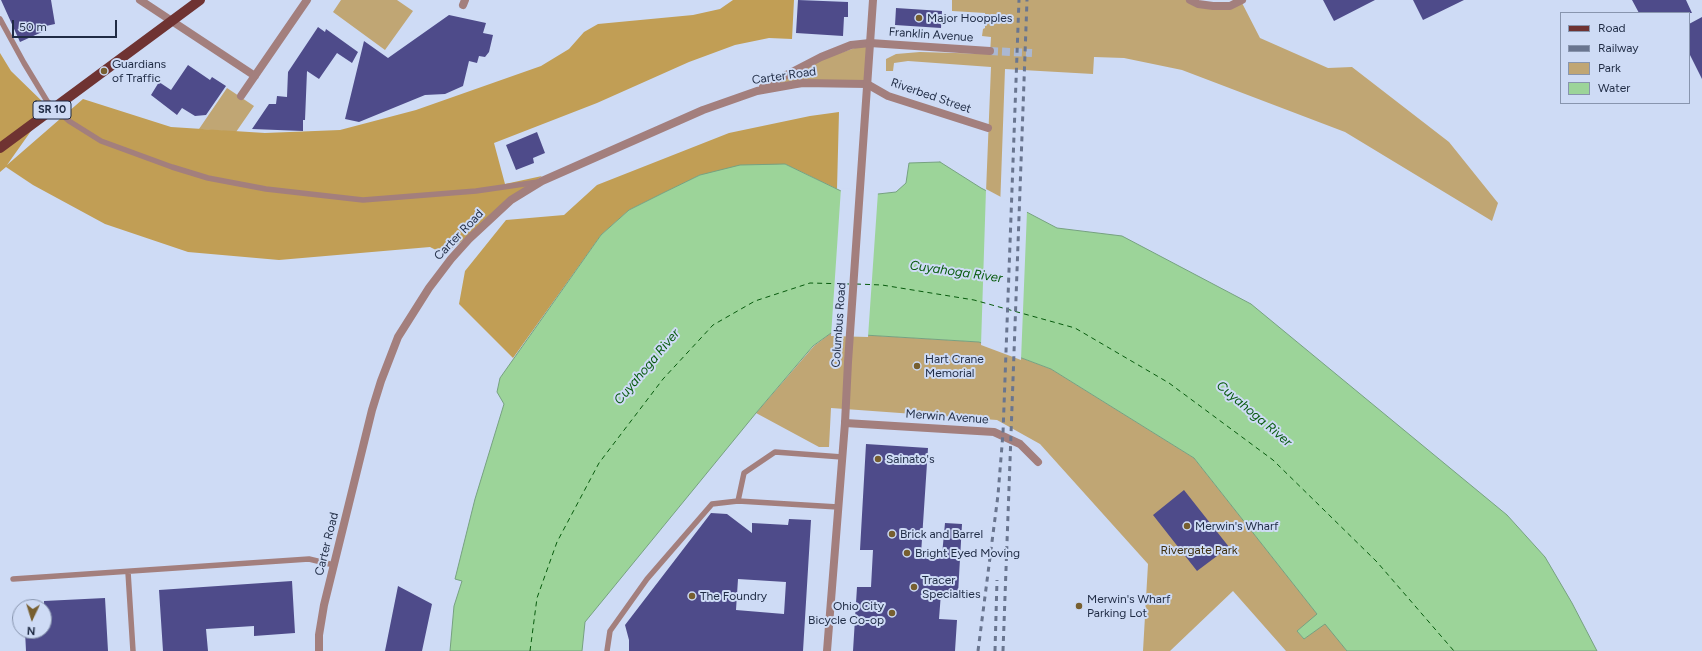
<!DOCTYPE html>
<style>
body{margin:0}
#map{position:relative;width:1702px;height:651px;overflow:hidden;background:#cedbf5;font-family:Figtree,sans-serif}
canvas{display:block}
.legend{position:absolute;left:1560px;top:12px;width:130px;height:92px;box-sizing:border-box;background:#cedbf5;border:1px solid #8895ae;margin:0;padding:5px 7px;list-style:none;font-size:12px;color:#1f2b44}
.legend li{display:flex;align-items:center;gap:8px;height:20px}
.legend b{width:20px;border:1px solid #8895ae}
.north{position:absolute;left:12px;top:599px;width:40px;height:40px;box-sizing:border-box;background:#cedbf5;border:1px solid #8895ae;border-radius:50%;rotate:184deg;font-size:11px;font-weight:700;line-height:16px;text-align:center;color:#1f2b44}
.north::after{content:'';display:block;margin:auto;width:14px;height:18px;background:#775f30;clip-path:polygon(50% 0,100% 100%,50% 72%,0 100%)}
.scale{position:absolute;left:12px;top:20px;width:105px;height:18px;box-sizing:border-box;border:2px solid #1f2b44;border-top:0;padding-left:5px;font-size:12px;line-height:14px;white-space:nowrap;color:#1f2b44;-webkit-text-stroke:3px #cedbf5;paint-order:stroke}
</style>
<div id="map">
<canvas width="1702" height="651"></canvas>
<ul class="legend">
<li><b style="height:5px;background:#6f3332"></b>Road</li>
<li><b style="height:5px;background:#69758f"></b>Railway</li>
<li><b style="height:11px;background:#c0a674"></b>Park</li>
<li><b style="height:11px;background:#9cd499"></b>Water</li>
</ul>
<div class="north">N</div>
<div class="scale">50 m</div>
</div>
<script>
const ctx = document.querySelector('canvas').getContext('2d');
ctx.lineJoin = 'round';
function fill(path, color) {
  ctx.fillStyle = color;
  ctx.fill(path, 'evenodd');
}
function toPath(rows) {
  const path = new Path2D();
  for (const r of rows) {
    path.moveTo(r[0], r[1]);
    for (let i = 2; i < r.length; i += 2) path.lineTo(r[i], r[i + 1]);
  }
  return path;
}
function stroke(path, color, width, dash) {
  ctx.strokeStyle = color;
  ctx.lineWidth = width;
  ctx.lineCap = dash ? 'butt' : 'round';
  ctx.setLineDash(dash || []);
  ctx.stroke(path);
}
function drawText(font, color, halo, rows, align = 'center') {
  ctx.font = font + ' Figtree,sans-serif';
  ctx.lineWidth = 4;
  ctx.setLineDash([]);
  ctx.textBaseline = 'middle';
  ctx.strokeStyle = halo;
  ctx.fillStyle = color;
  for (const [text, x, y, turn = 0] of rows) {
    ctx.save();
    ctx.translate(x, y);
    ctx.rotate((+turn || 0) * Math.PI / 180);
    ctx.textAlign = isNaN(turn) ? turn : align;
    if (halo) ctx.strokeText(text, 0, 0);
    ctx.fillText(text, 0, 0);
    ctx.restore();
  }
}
fill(toPath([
 [341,0,397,0,413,11,385,50,333,12],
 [952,0,1190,0,1213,6,1241,1,1260,38,1328,68,1352,67,1449,142,1498,203,1492,221,1345,132,1182,70,1124,58,1094,57,1093,74,1005,69,995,348,1051,369,1194,458,1318,615,1297,631,1304,639,1325,623,1347,651,1286,651,1233,591,1170,651,1143,651,1148,564,1040,444,997,420,831,408,829,447,819,447,756,413,814,346,831,333,980,342,991,67,908,61,894,63,893,71,886,71,886,59,896,54,920,52,990,54,991,37,982,36,983,29,985,28,985,13,952,11],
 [870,43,867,84,761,89,822,59],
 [227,88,254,106,236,132,199,129]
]), '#c0a674');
fill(toPath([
 [733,0,794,0,792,39,769,38,735,45,689,62,597,103,494,143,505,184,542,176,511,200,489,221,444,254,430,247,279,260,188,252,105,224,33,185,6,167,0,172,0,53,11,71,48,107,7,165,83,99,171,127,265,133,340,130,416,110,541,66,569,49,584,32,598,24,693,15,720,9],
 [839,112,837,189,785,164,700,175,629,210,601,235,513,358,459,304,465,271,506,220,564,215,597,185,729,133,810,116]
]), '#c19e55');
const water = toPath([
 [940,162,981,188,1057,228,1122,236,1251,304,1507,515,1545,557,1572,603,1597,651,1347,651,1325,624,1304,639,1297,631,1317,614,1194,458,1051,369,979,342,831,333,813,346,756,413,585,622,582,651,450,651,454,606,462,581,455,579,475,499,504,404,497,392,500,378,601,235,629,210,665,192,700,175,740,165,785,164,841,191,878,194,896,192,906,183,909,163,940,162]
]);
fill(water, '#9cd499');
stroke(water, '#76a180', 1);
fill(toPath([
 [841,188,878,192,868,337,831,336],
 [986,189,1027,211,1021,360,981,345]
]), '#cedbf5');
stroke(toPath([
 [856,284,882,285,974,300,1075,328,1169,383,1273,460,1377,562,1454,651],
 [530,651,537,598,557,542,599,463,663,379,713,325,755,301,810,283,849,284]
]), '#085b0e', 1, [5, 4]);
fill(toPath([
 [1,0,51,0,55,24,41,27,42,32,20,42],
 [798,0,848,2,848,17,844,17,843,36,796,33],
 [1323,0,1375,0,1334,21],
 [1413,0,1464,0,1423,20],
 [1632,0,1686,0,1692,13,1639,13],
 [896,8,942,11,941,28,895,25],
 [449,15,486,23,483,33,493,35,489,52,485,57,479,56,477,63,469,61,463,86,445,94,425,95,359,122,345,119,364,41,388,58],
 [1702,17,1702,79,1689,53,1689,24],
 [318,27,325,32,326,29,358,52,352,63,337,53,319,79,307,71,305,120,303,120,303,131,252,129,269,104,276,104,277,96,287,97,288,72],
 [188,65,210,80,212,77,226,86,206,115,195,116,182,108,177,115,151,95,159,82,171,90],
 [537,132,545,153,533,158,534,163,516,170,506,145],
 [866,444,928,448,921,554,942,555,945,523,962,524,958,594,941,593,939,619,957,620,955,651,853,651,857,587,871,587,873,550,860,550],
 [1184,490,1229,547,1197,571,1153,515],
 [711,513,727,514,752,533,752,523,788,525,789,519,811,520,803,651,629,651,629,640,625,625],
 [738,579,786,582,784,614,736,610],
 [292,581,295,633,254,636,254,626,206,629,208,651,163,651,159,590],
 [398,586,432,604,422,651,385,651],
 [105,598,108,651,26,651,25,631,44,631,44,601]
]), '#4e4b8a');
stroke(toPath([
 [990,51,1032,53]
]), '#abb8d2', 8, [8, 4]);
stroke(toPath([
 [0,19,24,63,47,101,69,121,101,141,172,167,208,178,266,189,363,200,476,191,538,182],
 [738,501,744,473,775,452,842,457],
 [128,572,133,651],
 [13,579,309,559,334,565],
 [607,651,610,631,647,579,712,504,738,501,838,507]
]), '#a37f7d', 5.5);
stroke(toPath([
 [140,0,255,76],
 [1190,0,1198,4,1213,6,1230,6,1242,0],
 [463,5,465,0],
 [763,87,821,57,851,45,870,43,990,51],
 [241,96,307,0],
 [845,423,994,432,1020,444,1038,462],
 [319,651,319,635,324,605,372,410,381,381,398,337,429,288,451,259,469,239,511,200,542,181,703,110,757,91,802,83,867,84,888,96,988,128]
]), '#a37f7d', 8);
stroke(toPath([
 [827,651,845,423,848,362,873,0]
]), '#a37f7d', 8);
stroke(toPath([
 [0,148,200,0]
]), '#6f3332', 10);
stroke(toPath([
 [978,651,998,495,1003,433,1019,0],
 [995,651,997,580],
 [1003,651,1027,0]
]), '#69758f', 3, [5, 5]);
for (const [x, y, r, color] of [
 [919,18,4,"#775f30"],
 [104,71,4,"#775f30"],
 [917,366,4,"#775f30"],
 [878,459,4,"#775f30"],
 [1187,526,4,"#775f30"],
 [892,534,4,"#775f30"],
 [907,553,4,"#775f30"],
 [914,587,4,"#775f30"],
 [692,596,4,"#775f30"],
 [1079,606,4,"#775f30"],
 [892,613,4,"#775f30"]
]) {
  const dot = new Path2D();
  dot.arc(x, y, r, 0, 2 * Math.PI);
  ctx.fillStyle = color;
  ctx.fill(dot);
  stroke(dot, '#cedbf5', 1.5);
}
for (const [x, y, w] of [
 [52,110,38]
]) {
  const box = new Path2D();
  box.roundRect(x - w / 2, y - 9, w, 18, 3);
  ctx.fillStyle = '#cedbf5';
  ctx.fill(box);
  stroke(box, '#1f2b44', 1);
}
drawText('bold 11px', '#1f2b44', null, [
 ["SR 10",52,110]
]);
drawText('12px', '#1f2b44', '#cedbf5', [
 ["Major Hoopples",927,18],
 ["Guardians",112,64],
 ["of Traffic",112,78],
 ["Hart Crane",925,359],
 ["Memorial",925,373],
 ["Sainato's",886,459],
 ["Merwin's Wharf",1195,526],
 ["Brick and Barrel",900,534],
 ["Bright Eyed Moving",915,553],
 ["Tracer",922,580],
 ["Specialties",922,594],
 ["The Foundry",700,596],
 ["Merwin's Wharf",1087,599],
 ["Parking Lot",1087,613],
 ["Ohio City",884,606,"right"],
 ["Bicycle Co-op",884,620,"right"]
], 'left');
drawText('12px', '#1f2b44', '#cedbf5', [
 ["Franklin Avenue",931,35,4],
 ["Carter Road",784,76,-8],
 ["Riverbed Street",931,96,19],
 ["Carter Road",459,235,-46],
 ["Columbus Road",839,325,-86],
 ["Merwin Avenue",947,417,4],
 ["Carter Road",327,544,-76]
]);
drawText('12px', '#3d2e0d', '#cedbf5', [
 ["Rivergate Park",1199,550]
]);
drawText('italic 13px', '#085b0e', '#cedbf5', [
 ["Cuyahoga River",956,272,8],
 ["Cuyahoga River",647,367,-50],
 ["Cuyahoga River",1254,414,40]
]);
</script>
